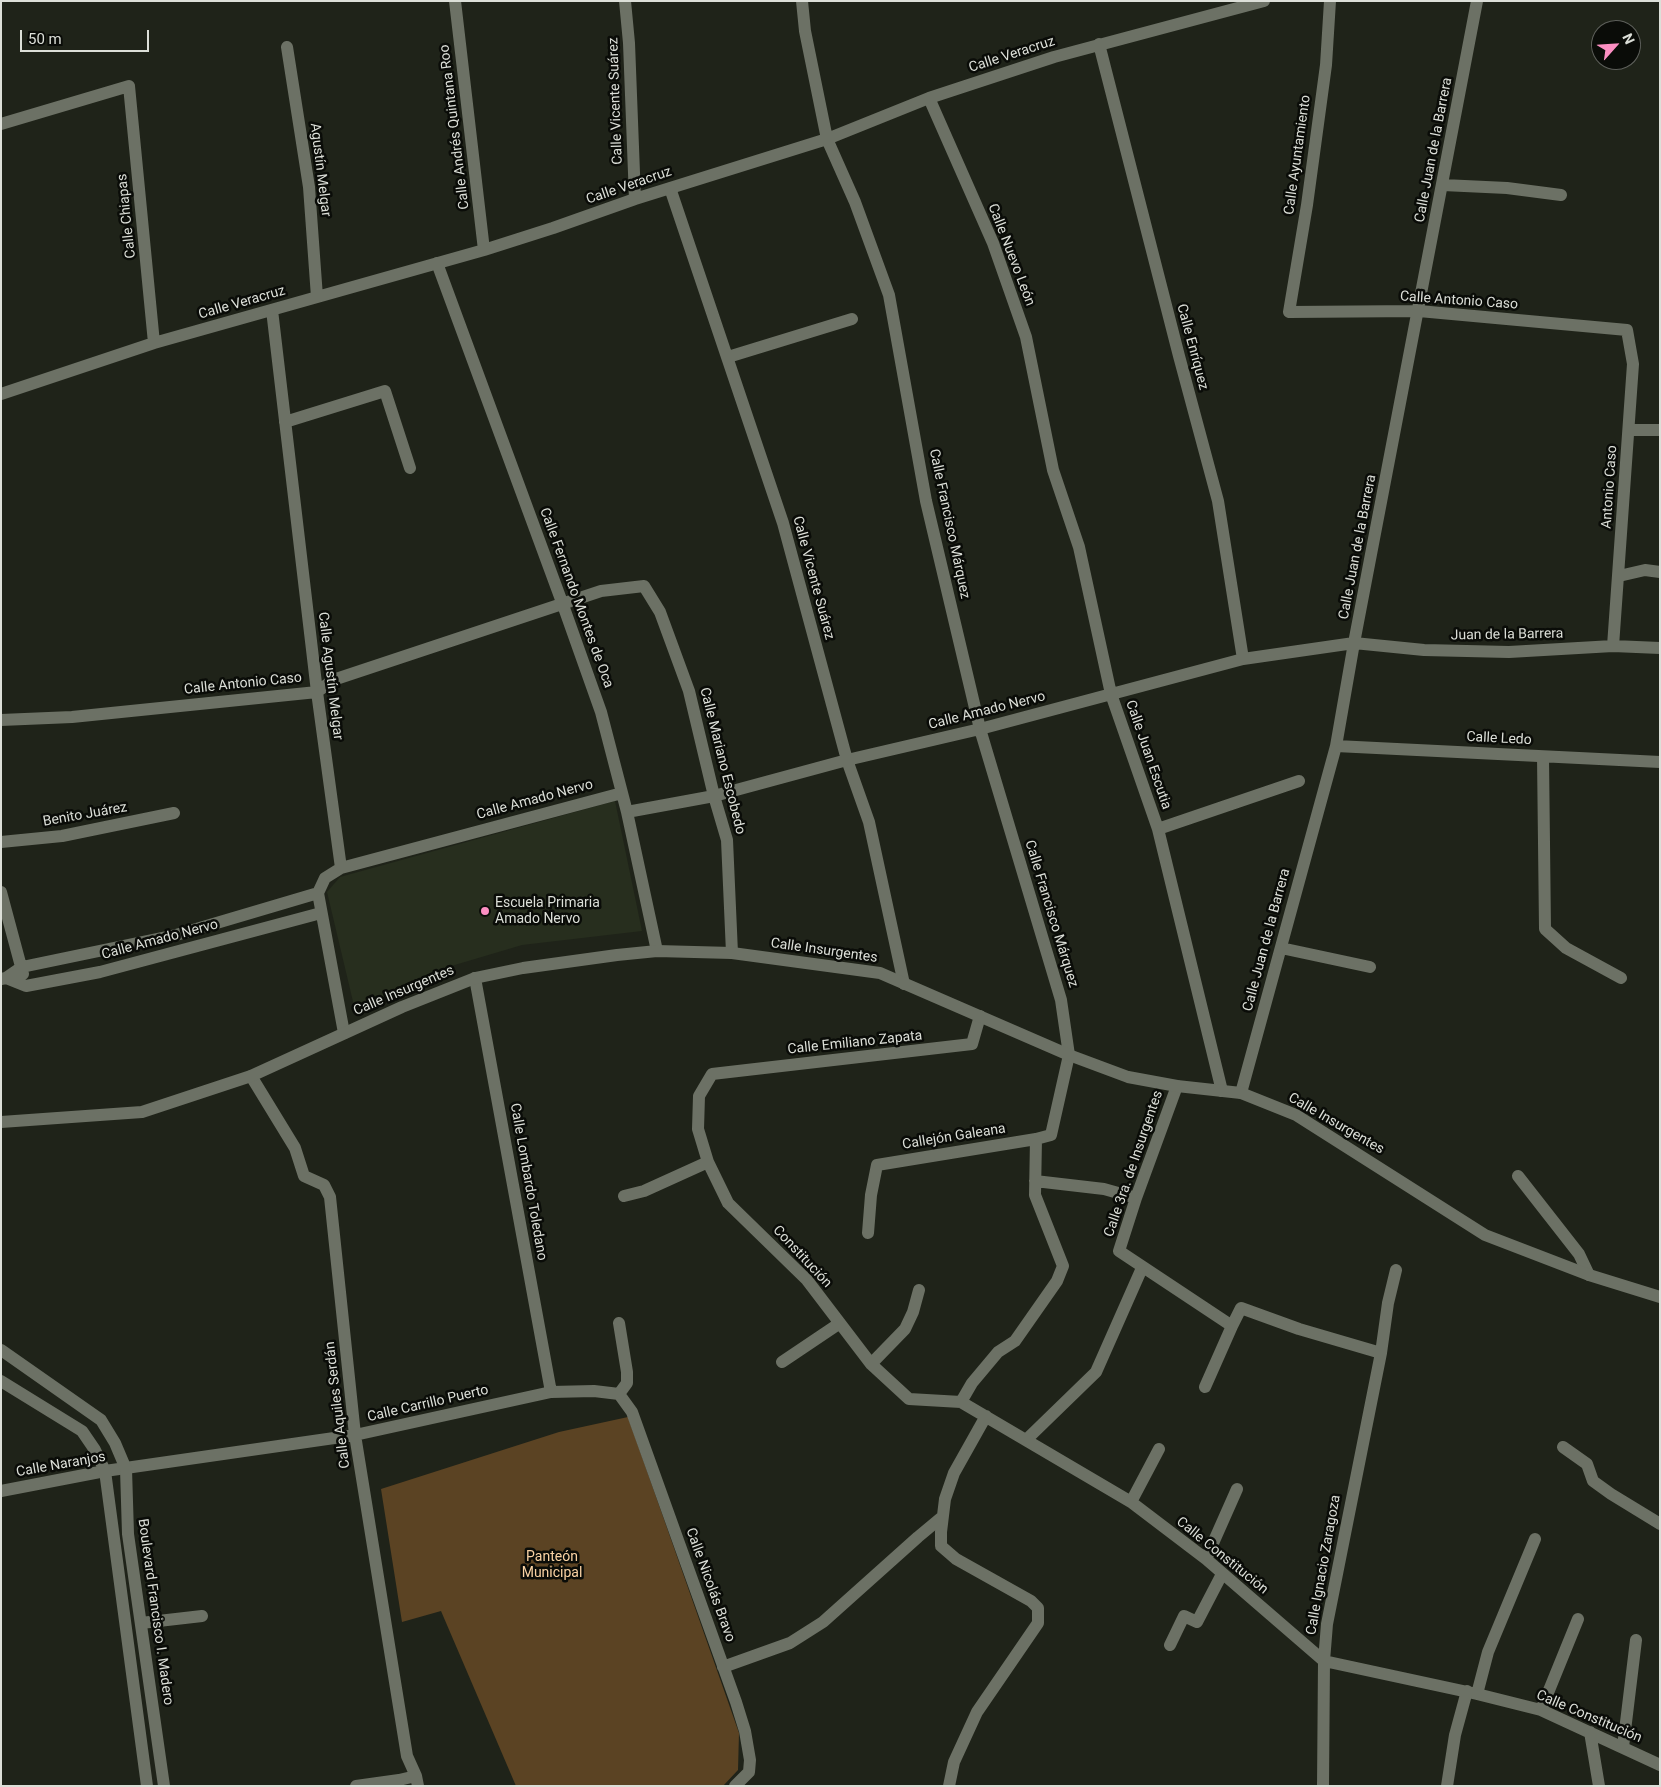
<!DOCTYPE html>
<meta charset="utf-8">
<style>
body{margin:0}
#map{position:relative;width:1661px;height:1787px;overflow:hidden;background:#1f2319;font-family:Roboto,sans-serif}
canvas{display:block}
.frame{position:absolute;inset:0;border:2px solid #dcdfd8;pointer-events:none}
.north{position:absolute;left:1591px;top:20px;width:50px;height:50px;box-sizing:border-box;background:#0a0c08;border:1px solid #5e605b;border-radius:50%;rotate:64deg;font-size:14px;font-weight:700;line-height:20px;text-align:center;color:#dcdfd8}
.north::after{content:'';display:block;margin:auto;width:18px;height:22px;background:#fc8fc2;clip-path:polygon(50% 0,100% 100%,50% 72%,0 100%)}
.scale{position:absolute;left:20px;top:30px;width:129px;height:22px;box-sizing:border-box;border:2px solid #dcdfd8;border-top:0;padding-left:6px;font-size:15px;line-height:18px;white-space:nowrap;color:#dcdfd8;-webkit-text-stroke:4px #0a0c08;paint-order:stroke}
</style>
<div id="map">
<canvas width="1661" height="1787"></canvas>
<div class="frame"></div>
<div class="north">N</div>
<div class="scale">50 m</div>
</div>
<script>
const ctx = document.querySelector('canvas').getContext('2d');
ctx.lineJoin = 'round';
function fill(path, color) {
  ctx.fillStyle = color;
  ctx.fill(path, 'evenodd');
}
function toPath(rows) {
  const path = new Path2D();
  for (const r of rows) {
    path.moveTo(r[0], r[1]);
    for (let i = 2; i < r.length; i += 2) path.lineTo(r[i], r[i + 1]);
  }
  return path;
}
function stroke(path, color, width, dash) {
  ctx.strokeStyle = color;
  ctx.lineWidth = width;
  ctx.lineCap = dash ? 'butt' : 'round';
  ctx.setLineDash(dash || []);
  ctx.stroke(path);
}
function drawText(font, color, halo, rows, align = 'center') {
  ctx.font = font + ' Roboto,sans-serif';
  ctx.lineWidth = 5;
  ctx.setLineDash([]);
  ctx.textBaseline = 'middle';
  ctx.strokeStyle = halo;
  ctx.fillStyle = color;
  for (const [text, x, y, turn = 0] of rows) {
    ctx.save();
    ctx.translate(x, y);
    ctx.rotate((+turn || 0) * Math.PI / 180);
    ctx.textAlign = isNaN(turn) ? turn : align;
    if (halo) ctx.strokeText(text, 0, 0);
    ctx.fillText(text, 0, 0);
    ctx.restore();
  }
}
fill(toPath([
 [615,801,642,931,522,945,448,967,355,1010,327,892,340,877]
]), '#272e1e');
fill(toPath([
 [628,1417,739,1733,738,1770,723,1786,516,1786,441,1611,402,1622,381,1489,559,1432]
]), '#5b4323');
stroke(toPath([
 [455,1,484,250],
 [625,1,629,43,635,199],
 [802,1,805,31,827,139,855,202,889,295,926,501,980,729,1061,1000,1069,1055,1051,1135,1036,1139,877,1165,871,1195,868,1233],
 [1330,1,1326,65,1307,205,1289,312,1419,311,1627,330,1633,364,1613,646],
 [1099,44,1179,356,1218,501,1243,659],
 [287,47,309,187,317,297],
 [929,98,993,243,1026,337,1053,470,1079,547,1111,694,1158,829,1222,1091],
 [1,124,129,86,154,343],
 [1443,185,1507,188,1561,195],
 [670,188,783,523,847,760,869,822,904,984],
 [437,263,563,605,601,712,627,812,657,951],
 [272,310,317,692,341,868,325,878,318,893,344,1033],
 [728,357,852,319],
 [1,394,154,343,484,250,553,228,635,199,827,139,929,98,1054,57,1264,1],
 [285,422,385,391,410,468],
 [1629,430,1660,430],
 [1619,576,1645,570,1660,572],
 [1,720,72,717,317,692,333,680,601,591,644,586,660,612,689,691,714,796,727,840,732,953],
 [1336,746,1660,762],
 [1543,757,1545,929,1566,948,1621,978],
 [627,812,714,796,847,760,980,729,1243,659,1354,643,1424,650,1509,652,1613,646,1660,648],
 [1158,829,1299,781],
 [1,842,62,836,174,813],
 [341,868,622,793],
 [1,892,23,974],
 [1281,948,1370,967],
 [6,978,26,986,100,972,321,913],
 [475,978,551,1392],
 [1,979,6,978,22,967,176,935,318,893],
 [980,1016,972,1044,712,1074,699,1096,698,1129,708,1162,728,1203,807,1280,871,1364,909,1399,961,1402,1131,1502,1206,1559,1324,1661,1477,1694,1541,1710,1660,1765],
 [251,1076,295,1148,304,1176,324,1185,330,1197,355,1435,407,1756,416,1776,418,1786],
 [1177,1086,1136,1198,1119,1251,1232,1326,1241,1308,1299,1329,1381,1353],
 [1241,1093,1336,746,1354,643,1477,1],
 [1518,1176,1579,1254,1589,1275],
 [1035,1181,1104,1189,1136,1198],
 [624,1196,644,1191,708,1162],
 [619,1323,627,1372,627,1383,619,1394],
 [782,1362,840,1323],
 [871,1364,905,1329,913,1312,919,1290],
 [1205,1387,1232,1326],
 [619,1394,632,1412,736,1702,745,1731,750,1760,749,1772,735,1786],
 [961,1402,972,1383,998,1352,1015,1341,1057,1281,1063,1266,1035,1195,1036,1139],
 [1026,1440,1096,1372,1142,1268],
 [1563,1447,1587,1464,1593,1481,1611,1494,1660,1524],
 [1,1491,105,1471,355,1435,551,1392,594,1391,619,1394],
 [1131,1502,1159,1449],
 [1206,1559,1237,1489],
 [141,1623,202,1616],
 [1170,1645,1184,1616,1197,1622,1222,1574],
 [723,1667,790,1643,823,1622,918,1537,942,1517],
 [1477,1694,1488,1652,1535,1539],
 [1541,1710,1578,1619],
 [1590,1732,1599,1786],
 [1623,1747,1636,1640],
 [356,1786,399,1780,416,1776],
 [949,1786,954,1762,977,1712,1038,1623,1038,1608,1031,1601,956,1559,941,1546,941,1532,945,1499,954,1473,986,1416],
 [1323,1786,1324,1661,1327,1624,1381,1353,1388,1303,1396,1270],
 [1447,1786,1455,1735,1467,1691]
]), '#6c7165', 12);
stroke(toPath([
 [1,1122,142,1112,251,1076,402,1007,475,978,523,968,617,955,657,951,732,953,880,973,1069,1055,1128,1077,1177,1086,1241,1093,1296,1115,1485,1235,1589,1275,1660,1297],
 [1,1350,101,1420,115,1443,126,1469,128,1534,164,1786],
 [1,1381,82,1431,95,1450,105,1471,147,1786]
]), '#6c7165', 12);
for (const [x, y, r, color] of [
 [485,911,5,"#fc8fc2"]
]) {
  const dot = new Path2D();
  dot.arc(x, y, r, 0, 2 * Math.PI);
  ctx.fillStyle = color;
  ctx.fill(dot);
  stroke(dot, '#0a0c08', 2);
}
drawText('14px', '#dcdfd8', '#0a0c08', [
 ["Calle Veracruz",1012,55,-18],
 ["Calle Vicente Suárez",616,101,-92],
 ["Calle Andrés Quintana Roo",455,127,-97],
 ["Calle Juan de la Barrera",1434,150,-79],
 ["Calle Ayuntamiento",1298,155,-82],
 ["Agustín Melgar",320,170,83],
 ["Calle Veracruz",629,186,-19],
 ["Calle Chiapas",127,216,-96],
 ["Calle Nuevo León",1011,255,69],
 ["Calle Antonio Caso",1459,301,4],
 ["Calle Veracruz",242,303,-16],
 ["Calle Enríquez",1192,347,75],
 ["Antonio Caso",1610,487,-86],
 ["Calle Francisco Márquez",949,524,78],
 ["Calle Juan de la Barrera",1358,547,-79],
 ["Calle Vicente Suárez",813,578,75],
 ["Calle Fernando Montes de Oca",576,598,70],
 ["Juan de la Barrera",1507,635,-1],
 ["Calle Agustín Melgar",330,676,83],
 ["Calle Antonio Caso",243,684,-6],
 ["Calle Amado Nervo",987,711,-14],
 ["Calle Ledo",1499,739,3],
 ["Calle Juan Escutia",1148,755,71],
 ["Calle Mariano Escobedo",722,761,76],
 ["Calle Amado Nervo",535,800,-15],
 ["Benito Juárez",85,815,-10],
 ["Calle Francisco Márquez",1051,914,73],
 ["Calle Amado Nervo",160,940,-15],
 ["Calle Juan de la Barrera",1267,940,-75],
 ["Calle Insurgentes",824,951,8],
 ["Calle Insurgentes",404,991,-23],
 ["Calle Emiliano Zapata",855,1043,-6],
 ["Calle Insurgentes",1336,1124,30],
 ["Callejón Galeana",954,1137,-9],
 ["Calle 3ra. de Insurgentes",1134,1164,-71],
 ["Calle Lombardo Toledano",528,1182,80],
 ["Constitución",802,1257,47],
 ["Calle Carrillo Puerto",428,1404,-13],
 ["Calle Aquiles Serdán",338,1405,-97],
 ["Calle Naranjos",61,1465,-10],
 ["Calle Constitución",1222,1556,39],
 ["Calle Ignacio Zaragoza",1324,1565,-80],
 ["Calle Nicolás Bravo",710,1585,70],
 ["Boulevard Francisco I. Madero",155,1612,82],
 ["Calle Constitución",1589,1717,23]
]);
drawText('14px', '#dcdfd8', '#0a0c08', [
 ["Escuela Primaria",495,903],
 ["Amado Nervo",495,919]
], 'left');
drawText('14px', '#fad3a4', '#0a0c08', [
 ["Panteón",552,1557],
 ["Municipal",552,1573]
]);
</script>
